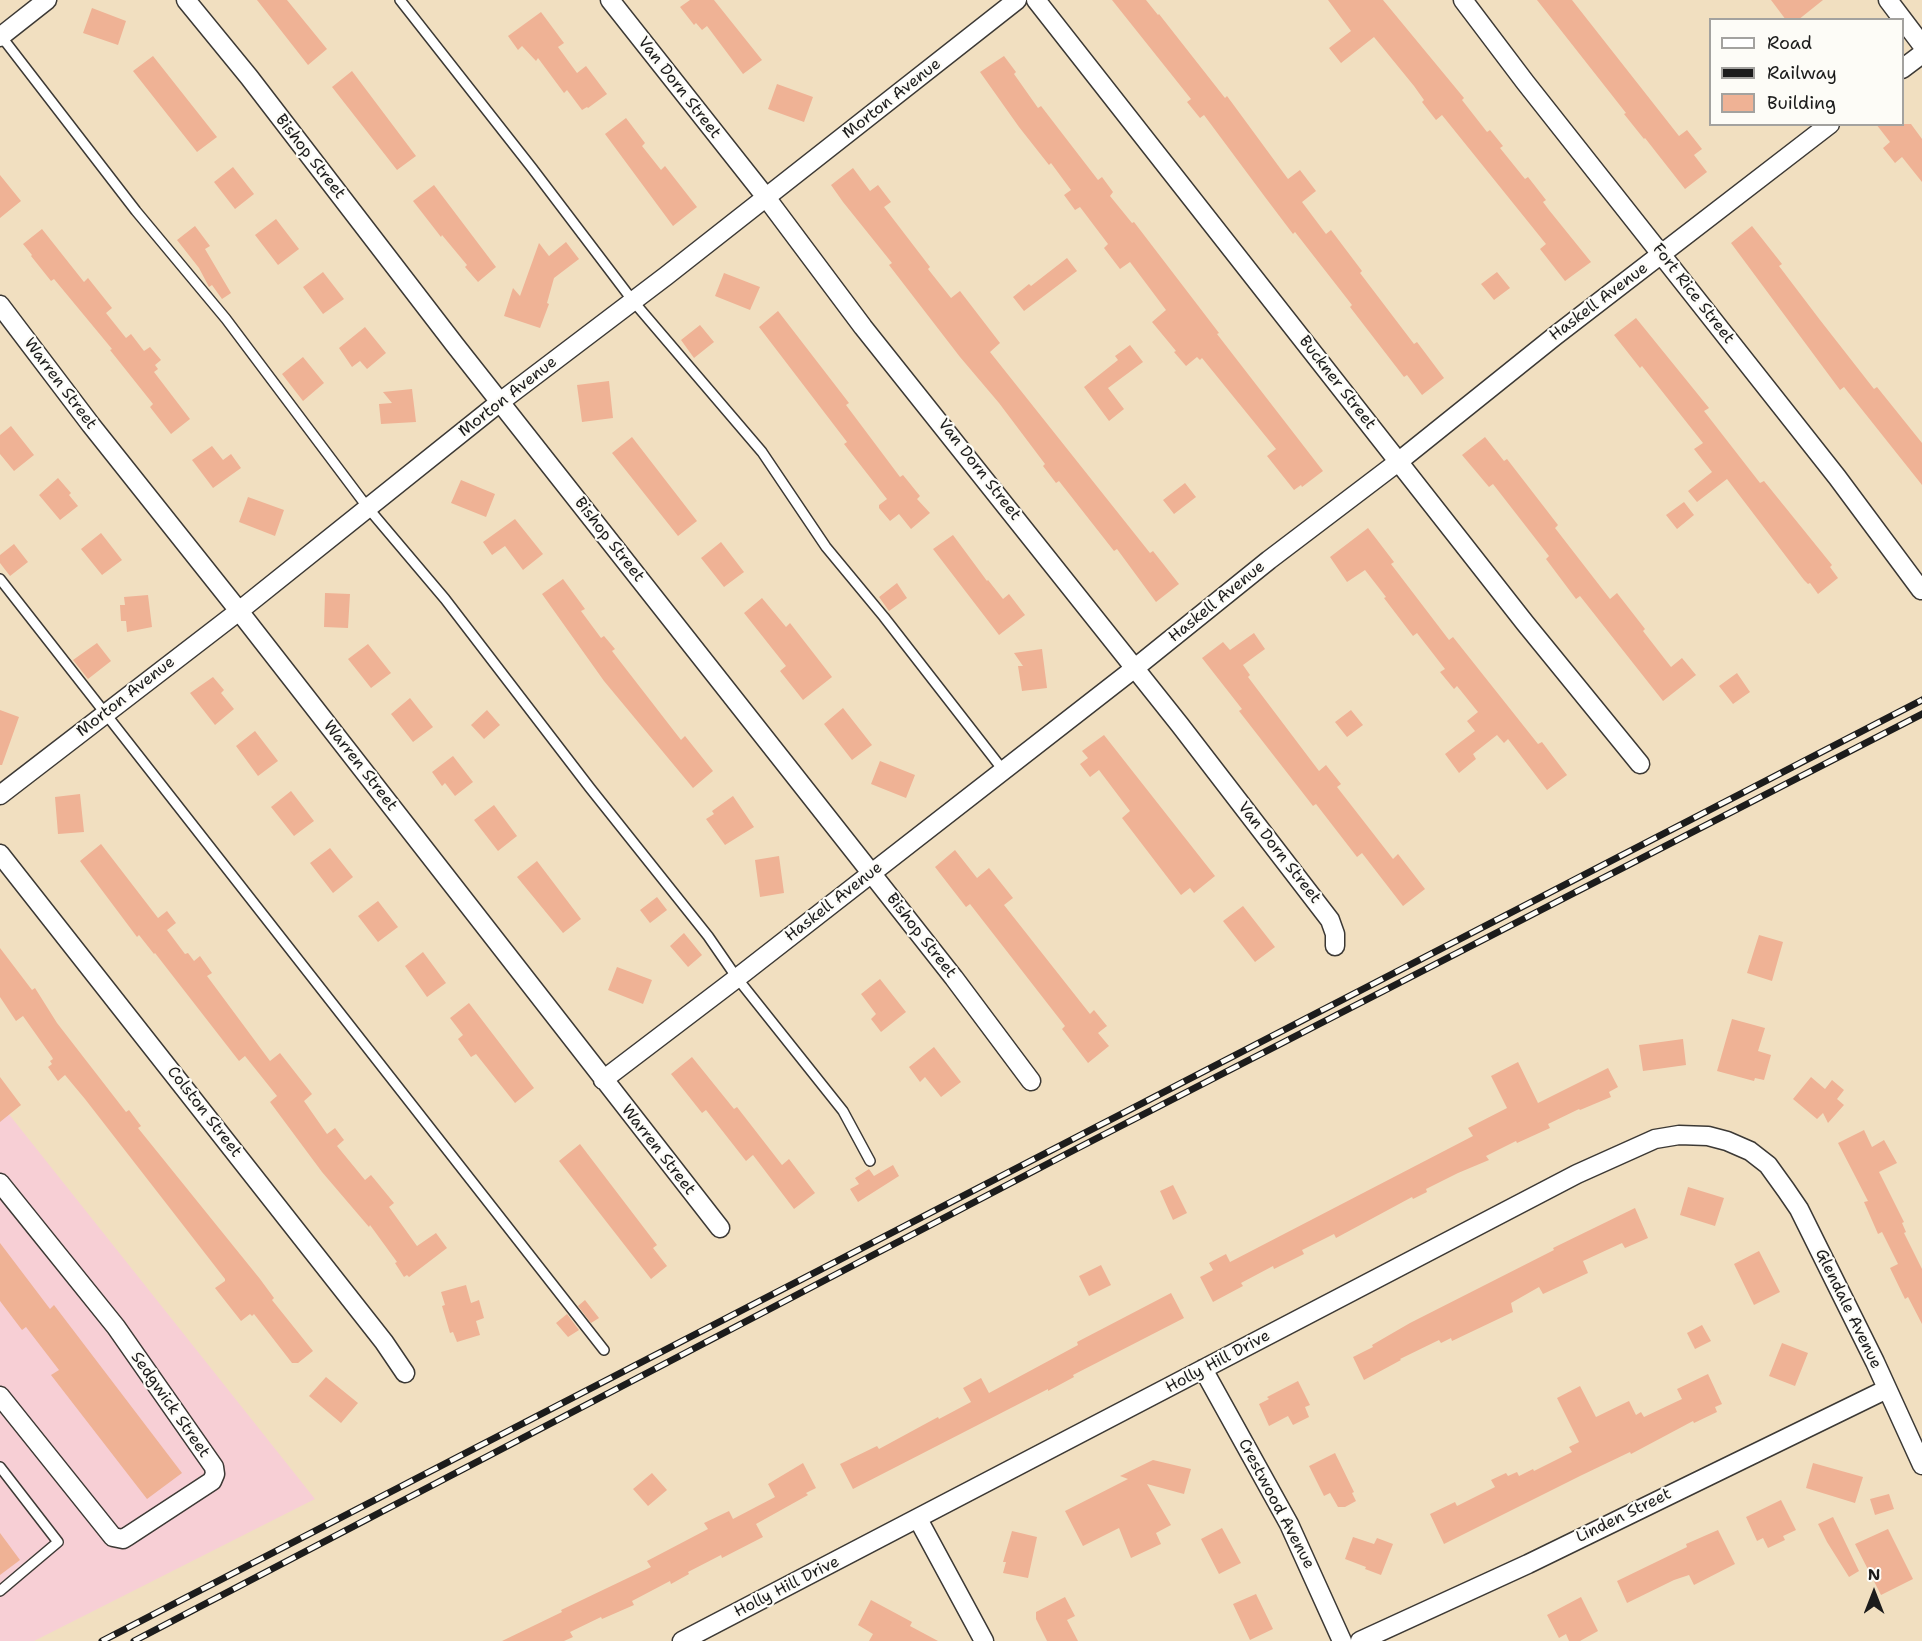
<!DOCTYPE html>
<style>
body{margin:0}
#map{position:relative;width:1922px;height:1641px;overflow:hidden;background:#f1dfc0;font-family:"Shantell Sans",sans-serif}
canvas{display:block}
.legend{position:absolute;left:1709px;top:18px;width:195px;height:108px;box-sizing:border-box;background:#fdfcf7;border:2px solid #a3a29f;margin:0;padding:8px 10px;list-style:none;font-size:18px;color:#1c1c1c}
.legend li{display:flex;align-items:center;gap:12px;height:30px}
.legend b{width:30px;border:2px solid #a3a29f}
.north{position:absolute;left:1844px;top:1563px;width:60px;height:60px;-webkit-text-stroke:4px #fdfcf7;paint-order:stroke;rotate:0deg;font-size:16px;font-weight:700;line-height:24px;text-align:center;color:#1c1c1c}
.north::after{content:'';display:block;margin:auto;width:21px;height:27px;background:#1c1c1c;clip-path:polygon(50% 0,100% 100%,50% 72%,0 100%)}
</style>
<div id="map">
<canvas width="1922" height="1641"></canvas>
<ul class="legend">
<li><b style="height:8px;background:#fff"></b>Road</li>
<li><b style="height:8px;background:#1c1c1c"></b>Railway</li>
<li><b style="height:16px;background:#efb295"></b>Building</li>
</ul>
<div class="north">N</div>
</div>
<script>
const ctx = document.querySelector('canvas').getContext('2d');
ctx.lineJoin = 'round';
function fill(path, color) {
  ctx.fillStyle = color;
  ctx.fill(path, 'evenodd');
}
function toPath(rows) {
  const path = new Path2D();
  for (const r of rows) {
    path.moveTo(r[0], r[1]);
    for (let i = 2; i < r.length; i += 2) path.lineTo(r[i], r[i + 1]);
  }
  return path;
}
function stroke(path, color, width, dash) {
  ctx.strokeStyle = color;
  ctx.lineWidth = width;
  ctx.lineCap = dash ? 'butt' : 'round';
  ctx.setLineDash(dash || []);
  ctx.stroke(path);
}
function drawText(font, color, halo, rows, align = 'center') {
  ctx.font = font + ' "Shantell Sans",sans-serif';
  ctx.lineWidth = 4.5;
  ctx.setLineDash([]);
  ctx.textBaseline = 'middle';
  ctx.strokeStyle = halo;
  ctx.fillStyle = color;
  for (const [text, x, y, turn = 0] of rows) {
    ctx.save();
    ctx.translate(x, y);
    ctx.rotate((+turn || 0) * Math.PI / 180);
    ctx.textAlign = isNaN(turn) ? turn : align;
    if (halo) ctx.strokeText(text, 0, 0);
    ctx.fillText(text, 0, 0);
    ctx.restore();
  }
}
fill(toPath([
 [0,1103,315,1499,34,1641,0,1641]
]), '#f7cfd5');
fill(toPath([
 [257,0,287,0,327,49,308,65],
 [690,0,714,0,762,60,743,74,707,26,702,30,696,23,694,25,680,7],
 [1112,0,1146,0,1158,15,1159,14,1225,98,1227,96,1288,179,1300,170,1316,191,1302,202,1326,234,1331,230,1362,271,1360,273,1414,344,1417,342,1444,378,1422,395,1407,375,1404,377,1350,307,1352,305,1295,232,1293,234,1265,197,1204,115,1200,118,1187,102,1191,99],
 [1328,0,1383,0,1464,98,1462,100,1487,132,1490,130,1503,146,1500,148,1525,179,1528,177,1546,200,1543,202,1549,210,1591,262,1565,281,1540,249,1546,244,1442,115,1436,120,1422,102,1424,100,1414,86,1374,37,1341,63,1329,48,1351,31],
 [1537,0,1572,0,1679,136,1687,130,1702,149,1694,155,1707,172,1685,189,1645,138,1644,139,1624,114,1626,113],
 [1771,0,1823,0,1798,20,1786,20],
 [92,8,126,21,118,45,83,33],
 [541,12,564,43,558,47,577,73,586,66,607,94,588,108,587,107,582,110,567,90,564,93,538,58,536,61,522,46,518,50,508,36],
 [153,56,217,137,197,152,133,71],
 [1004,56,1016,72,1014,74,1038,108,1041,106,1098,180,1102,177,1113,192,1110,196,1132,223,1134,222,1219,333,1217,334,1323,471,1302,487,1301,485,1294,490,1267,456,1276,449,1202,358,1200,360,1197,357,1186,366,1174,352,1176,351,1152,322,1166,310,1130,262,1120,269,1104,248,1108,244,1080,207,1075,210,1064,195,1071,190,1051,163,1049,165,1019,127,980,72],
 [352,71,416,156,397,170,332,87],
 [777,84,813,97,804,122,768,109],
 [626,118,645,143,642,146,661,170,665,166,697,207,673,226,605,134],
 [1876,124,1911,124,1922,139,1922,182,1902,157,1895,163,1883,148,1890,142],
 [233,167,254,194,235,209,214,182],
 [853,168,870,191,878,185,891,202,884,207,930,267,928,269,951,298,960,291,1000,343,990,352,1150,553,1153,551,1179,584,1156,602,1117,549,1114,551,1059,481,1056,483,1043,466,1045,464,999,403,960,357,889,265,892,263,843,202,831,185],
 [0,175,21,201,0,218],
 [434,185,496,267,478,282,465,267,467,265,442,235,441,237,413,201],
 [276,219,299,249,278,265,255,235],
 [195,226,210,246,205,249,231,293,222,299,212,285,209,287,199,268,177,240],
 [1752,226,1782,264,1779,266,1820,320,1874,389,1877,387,1922,443,1922,485,1844,387,1840,390,1731,243],
 [42,229,84,282,88,278,112,308,106,313,126,338,131,334,144,351,150,347,161,360,155,365,158,369,154,372,190,419,171,434,150,407,153,404,110,350,112,349,54,279,51,281,31,256,32,255,23,244],
 [566,242,579,259,554,278,547,303,549,304,540,328,504,316,513,288,520,296,539,243,549,256],
 [1067,258,1077,271,1024,311,1013,297,1029,284,1031,286],
 [323,272,344,299,323,314,303,287],
 [1497,272,1510,288,1494,300,1481,284],
 [724,273,760,287,750,310,715,296],
 [778,311,849,403,846,405,900,477,903,475,920,496,917,499,930,513,911,529,899,514,890,521,879,508,879,505,887,499,844,444,847,442,759,327],
 [1636,318,1709,408,1704,411,1760,483,1764,481,1832,565,1830,567,1838,578,1818,594,1810,583,1808,584,1804,580,1727,479,1697,502,1688,491,1712,472,1694,449,1703,443,1642,366,1640,368,1614,335],
 [700,325,714,342,694,358,681,340],
 [365,327,386,353,367,369,360,361,352,367,339,348],
 [1130,345,1143,362,1108,388,1124,409,1109,421,1084,387,1118,360,1115,356],
 [303,357,324,383,303,401,282,374],
 [609,381,613,418,582,422,577,385],
 [412,389,416,422,381,424,379,404,392,403,383,392],
 [11,426,34,455,14,471,0,454,0,435],
 [632,437,697,521,678,536,612,453],
 [1485,437,1504,461,1507,459,1558,525,1555,528,1610,599,1617,593,1645,629,1643,631,1671,667,1682,658,1696,675,1663,701,1580,596,1576,599,1546,559,1549,556,1493,484,1489,487,1462,455],
 [212,446,223,460,231,454,241,468,213,488,192,460],
 [58,478,71,493,69,495,78,506,60,520,39,495],
 [461,480,495,494,486,517,451,503],
 [1185,483,1196,497,1174,514,1163,500],
 [248,497,284,510,275,536,239,522],
 [1684,502,1694,515,1677,529,1666,515],
 [515,519,543,554,523,570,505,546,492,555,483,542],
 [1368,528,1394,562,1391,564,1449,640,1453,637,1538,744,1542,742,1567,775,1547,790,1508,739,1504,743,1497,735,1473,754,1476,759,1459,773,1445,754,1475,731,1467,721,1478,712,1457,686,1454,689,1440,672,1445,669,1417,633,1413,636,1384,598,1386,597,1365,570,1347,582,1330,557],
 [101,533,122,560,102,575,81,549],
 [953,535,987,581,988,580,1003,599,1009,594,1025,615,999,635,933,549],
 [721,542,744,572,724,587,701,558],
 [14,544,28,562,10,576,0,563,0,555],
 [563,579,585,609,581,611,601,638,604,636,615,649,612,651,681,740,685,736,713,771,693,788,604,681,542,594],
 [897,583,907,598,889,611,879,597],
 [325,593,350,594,348,628,324,627],
 [148,595,152,627,127,632,126,621,121,621,120,605,125,605,124,597],
 [762,598,786,627,790,623,832,677,803,700,780,671,786,666,744,613],
 [1254,633,1265,649,1243,665,1250,675,1248,677,1319,771,1326,765,1341,784,1337,787,1393,859,1398,854,1425,889,1403,906,1362,853,1357,857,1316,804,1313,806,1239,711,1242,709,1202,658,1223,642,1230,650],
 [97,643,111,661,88,679,73,660],
 [368,644,391,673,371,688,348,659],
 [1042,649,1047,688,1022,691,1018,666,1023,666,1014,653],
 [1737,673,1750,692,1733,704,1719,686],
 [213,677,224,690,221,693,234,709,215,725,190,693],
 [410,698,433,727,413,742,391,714],
 [843,708,872,745,852,760,824,724],
 [0,710,19,717,2,765,0,765],
 [487,710,500,725,484,739,471,725],
 [1351,710,1363,725,1347,737,1335,722],
 [255,731,278,761,258,776,236,746],
 [1104,735,1215,876,1194,893,1190,888,1181,895,1122,818,1130,811,1099,770,1090,777,1080,764,1088,758,1082,751],
 [453,756,473,782,455,796,445,783,442,786,432,772],
 [880,761,915,775,906,798,871,784],
 [291,791,314,821,294,836,271,807],
 [80,794,84,832,58,834,55,797],
 [733,796,754,827,725,845,706,819,714,814,712,811],
 [494,805,517,836,498,851,474,820],
 [101,844,158,918,167,911,176,923,167,930,185,954,188,953,194,961,200,956,212,973,207,976,270,1061,280,1053,312,1094,304,1101,327,1134,335,1128,344,1140,337,1146,365,1180,371,1175,394,1203,389,1207,417,1246,436,1233,447,1248,409,1277,407,1275,404,1277,395,1263,397,1262,370,1225,369,1227,322,1172,270,1102,277,1096,245,1056,239,1061,155,953,154,954,139,935,137,937,80,861],
 [330,848,353,877,333,893,310,863],
 [955,850,977,878,989,868,1013,898,1004,905,1090,1014,1094,1010,1107,1026,1098,1033,1109,1046,1088,1063,1062,1029,1065,1026,970,904,966,907,935,867],
 [779,856,784,893,760,897,755,860],
 [537,861,581,919,563,933,517,877],
 [657,897,667,910,650,923,640,910],
 [378,901,398,927,378,942,358,916],
 [1243,906,1275,947,1255,962,1223,921],
 [684,933,702,955,688,967,670,946],
 [1759,935,1783,942,1772,981,1747,973],
 [0,948,32,990,35,988,57,1023,126,1112,129,1110,141,1126,138,1128,260,1279,274,1298,272,1300,313,1351,298,1363,292,1363,254,1314,252,1316,250,1314,241,1321,215,1288,225,1281,225,1279,85,1099,65,1075,58,1081,48,1067,52,1064,50,1061,53,1059,52,1057,23,1016,16,1021,0,997],
 [423,952,446,983,427,997,405,966],
 [617,967,652,980,643,1004,608,990],
 [880,979,906,1012,881,1032,871,1019,876,1014,861,994],
 [469,1003,534,1088,515,1103,476,1054,471,1057,458,1039,463,1035,450,1018],
 [1732,1019,1765,1028,1758,1051,1771,1055,1764,1080,1755,1078,1754,1081,1717,1071],
 [1683,1039,1686,1065,1643,1071,1639,1045],
 [934,1047,961,1082,941,1097,925,1077,920,1082,909,1067],
 [692,1057,734,1109,737,1107,782,1165,789,1159,815,1193,794,1209,753,1155,746,1161,706,1110,702,1113,671,1074],
 [1518,1062,1538,1103,1608,1068,1618,1087,1609,1092,1611,1097,1580,1110,1579,1109,1548,1124,1550,1128,1517,1143,1516,1141,1486,1156,1489,1160,1458,1173,1426,1189,1427,1192,1413,1199,1412,1197,1336,1238,1334,1234,1302,1250,1304,1254,1274,1269,1273,1266,1241,1283,1243,1286,1213,1302,1200,1277,1213,1270,1209,1263,1226,1254,1230,1262,1473,1136,1468,1128,1507,1108,1491,1076],
 [0,1077,21,1105,0,1122],
 [1811,1077,1825,1089,1832,1080,1844,1090,1837,1099,1844,1105,1828,1123,1823,1113,1817,1119,1793,1099],
 [1864,1130,1872,1147,1884,1140,1897,1163,1879,1172,1904,1222,1902,1223,1906,1232,1904,1233,1922,1269,1922,1324,1908,1297,1905,1299,1890,1268,1898,1264,1882,1232,1878,1234,1864,1202,1868,1201,1838,1143],
 [580,1144,657,1245,653,1248,667,1266,651,1279,559,1161],
 [893,1165,899,1176,858,1202,850,1189,859,1184,855,1178,869,1169,874,1176],
 [1173,1185,1187,1213,1173,1220,1160,1191],
 [1688,1187,1724,1198,1715,1226,1680,1215],
 [1635,1208,1648,1238,1625,1248,1622,1243,1583,1261,1588,1273,1543,1294,1539,1287,1511,1303,1513,1312,1452,1341,1451,1338,1441,1343,1439,1340,1400,1359,1401,1360,1364,1380,1353,1357,1373,1347,1372,1345,1410,1323,1554,1250,1553,1248],
 [0,1243,50,1309,54,1305,182,1473,147,1499,51,1375,59,1370,26,1327,22,1330,0,1301],
 [1759,1251,1780,1292,1754,1305,1734,1264],
 [1101,1265,1111,1285,1089,1296,1079,1276],
 [466,1285,471,1303,479,1300,484,1318,476,1321,480,1335,457,1342,453,1332,450,1333,442,1306,445,1305,441,1292],
 [1171,1293,1184,1318,1073,1375,1074,1377,1048,1391,1048,1389,853,1489,840,1464,877,1446,879,1449,938,1417,939,1419,971,1402,963,1388,981,1378,989,1393,1078,1345,1077,1342,1102,1329],
 [585,1300,599,1318,591,1323,578,1306],
 [567,1314,579,1330,568,1337,556,1323],
 [1702,1325,1711,1341,1695,1349,1687,1333],
 [1782,1343,1808,1353,1795,1386,1769,1376],
 [1708,1374,1722,1404,1715,1407,1717,1412,1694,1423,1693,1421,1631,1454,1630,1452,1580,1476,1444,1544,1430,1514,1455,1502,1457,1506,1495,1487,1491,1480,1506,1473,1508,1476,1517,1472,1519,1476,1533,1469,1534,1471,1572,1452,1569,1447,1579,1442,1557,1398,1580,1386,1596,1417,1629,1401,1636,1415,1641,1412,1644,1417,1682,1399,1677,1389],
 [326,1377,358,1403,341,1423,309,1396],
 [1298,1381,1310,1405,1305,1407,1309,1417,1293,1425,1288,1416,1269,1426,1259,1404,1269,1399,1267,1397],
 [1335,1453,1354,1492,1352,1493,1356,1501,1345,1507,1338,1507,1330,1493,1324,1496,1309,1466],
 [1153,1460,1191,1469,1184,1494,1147,1484,1171,1525,1156,1533,1161,1544,1131,1558,1119,1528,1083,1546,1065,1511,1128,1479,1120,1476],
 [803,1463,816,1488,806,1493,808,1495,756,1524,763,1537,722,1558,721,1555,688,1572,689,1574,671,1584,670,1581,632,1601,634,1605,602,1619,601,1617,570,1632,573,1637,564,1641,502,1641,562,1612,561,1610,651,1567,647,1561,708,1529,704,1523,729,1511,733,1519,775,1497,768,1484],
 [1813,1463,1863,1477,1855,1503,1806,1488],
 [652,1473,667,1490,648,1506,633,1489],
 [1889,1494,1894,1509,1875,1515,1870,1499],
 [1781,1500,1796,1530,1783,1536,1785,1540,1768,1548,1763,1538,1757,1541,1746,1517],
 [1833,1517,1859,1571,1849,1577,1827,1542,1818,1524],
 [1222,1528,1241,1563,1219,1574,1201,1539],
 [1888,1529,1913,1579,1881,1595,1855,1544],
 [1718,1530,1735,1564,1694,1585,1689,1575,1674,1580,1627,1603,1617,1581,1687,1547,1686,1544],
 [1012,1531,1037,1537,1028,1578,1003,1573,1006,1562,1003,1562],
 [0,1533,20,1560,0,1575],
 [1353,1537,1374,1544,1377,1538,1393,1544,1381,1575,1365,1569,1366,1567,1345,1559],
 [1256,1594,1273,1629,1250,1640,1233,1604],
 [1065,1597,1075,1616,1067,1620,1078,1641,1047,1641,1036,1619,1036,1612],
 [1581,1597,1598,1631,1580,1641,1569,1641,1566,1634,1559,1638,1547,1615],
 [871,1600,912,1622,910,1626,938,1641,869,1641,873,1634,858,1625]
]), '#efb295');
const service = toPath([
 [400,0,532,168,633,301,762,452,826,547,884,617,1003,770],
 [1,36,136,211,226,319,368,508,445,599,590,788,708,936,737,978,843,1111,870,1161],
 [0,579,604,1350],
 [0,1467,58,1542,0,1591]
]);
const minor = toPath([
 [186,0,249,77,455,345,954,978,1031,1081],
 [610,0,765,196,863,327,1180,725,1330,920,1335,934,1335,946],
 [1036,0,1525,623,1640,764],
 [1463,0,1525,82,1837,477,1921,590],
 [1888,0,1922,45],
 [0,37,47,0],
 [1902,69,1922,54],
 [0,305,91,425,239,611,720,1228],
 [0,795,239,611,500,402,666,276,1017,0],
 [0,854,384,1342,405,1373],
 [603,1080,737,978,1135,668,1269,560,1398,462,1555,336,1830,124],
 [0,1183,116,1327,214,1467,215,1474,212,1481,128,1536,123,1539,113,1537,0,1396],
 [1203,1369,1289,1524,1342,1641],
 [918,1519,984,1641],
 [682,1641,1577,1174,1655,1139,1679,1135,1708,1136,1727,1141,1750,1151,1768,1165,1786,1190,1799,1209,1875,1362,1922,1465],
 [1360,1641,1528,1564,1887,1389]
]);
stroke(service, '#3c3935', 12);
stroke(minor, '#3c3935', 21);
stroke(service, '#fff', 9);
stroke(minor, '#fff', 18);
const rail = toPath([
 [102,1641,1922,700],
 [134,1641,1076,1149,1922,714]
]);
stroke(rail, '#1c1c1c', 7);
stroke(rail, '#fdfcf7', 4.5, [14]);
drawText('16px', '#1c1c1c', '#fdfcf7', [
 ["Van Dorn Street",679,88,52],
 ["Morton Avenue",892,99,-38],
 ["Bishop Street",310,157,52],
 ["Fort Rice Street",1693,294,52],
 ["Haskell Avenue",1599,302,-37],
 ["Buckner Street",1337,383,52],
 ["Warren Street",60,384,53],
 ["Morton Avenue",508,397,-38],
 ["Van Dorn Street",979,470,52],
 ["Bishop Street",609,540,52],
 ["Haskell Avenue",1217,602,-39],
 ["Morton Avenue",126,697,-38],
 ["Warren Street",360,766,52],
 ["Van Dorn Street",1279,853,52],
 ["Haskell Avenue",834,902,-38],
 ["Bishop Street",921,936,52],
 ["Colston Street",204,1112,52],
 ["Warren Street",658,1150,52],
 ["Glendale Avenue",1848,1309,64],
 ["Holly Hill Drive",1218,1362,-28],
 ["Sedgwick Street",170,1405,55],
 ["Crestwood Avenue",1276,1504,62],
 ["Linden Street",1624,1516,-26],
 ["Holly Hill Drive",787,1587,-27]
]);
</script>
